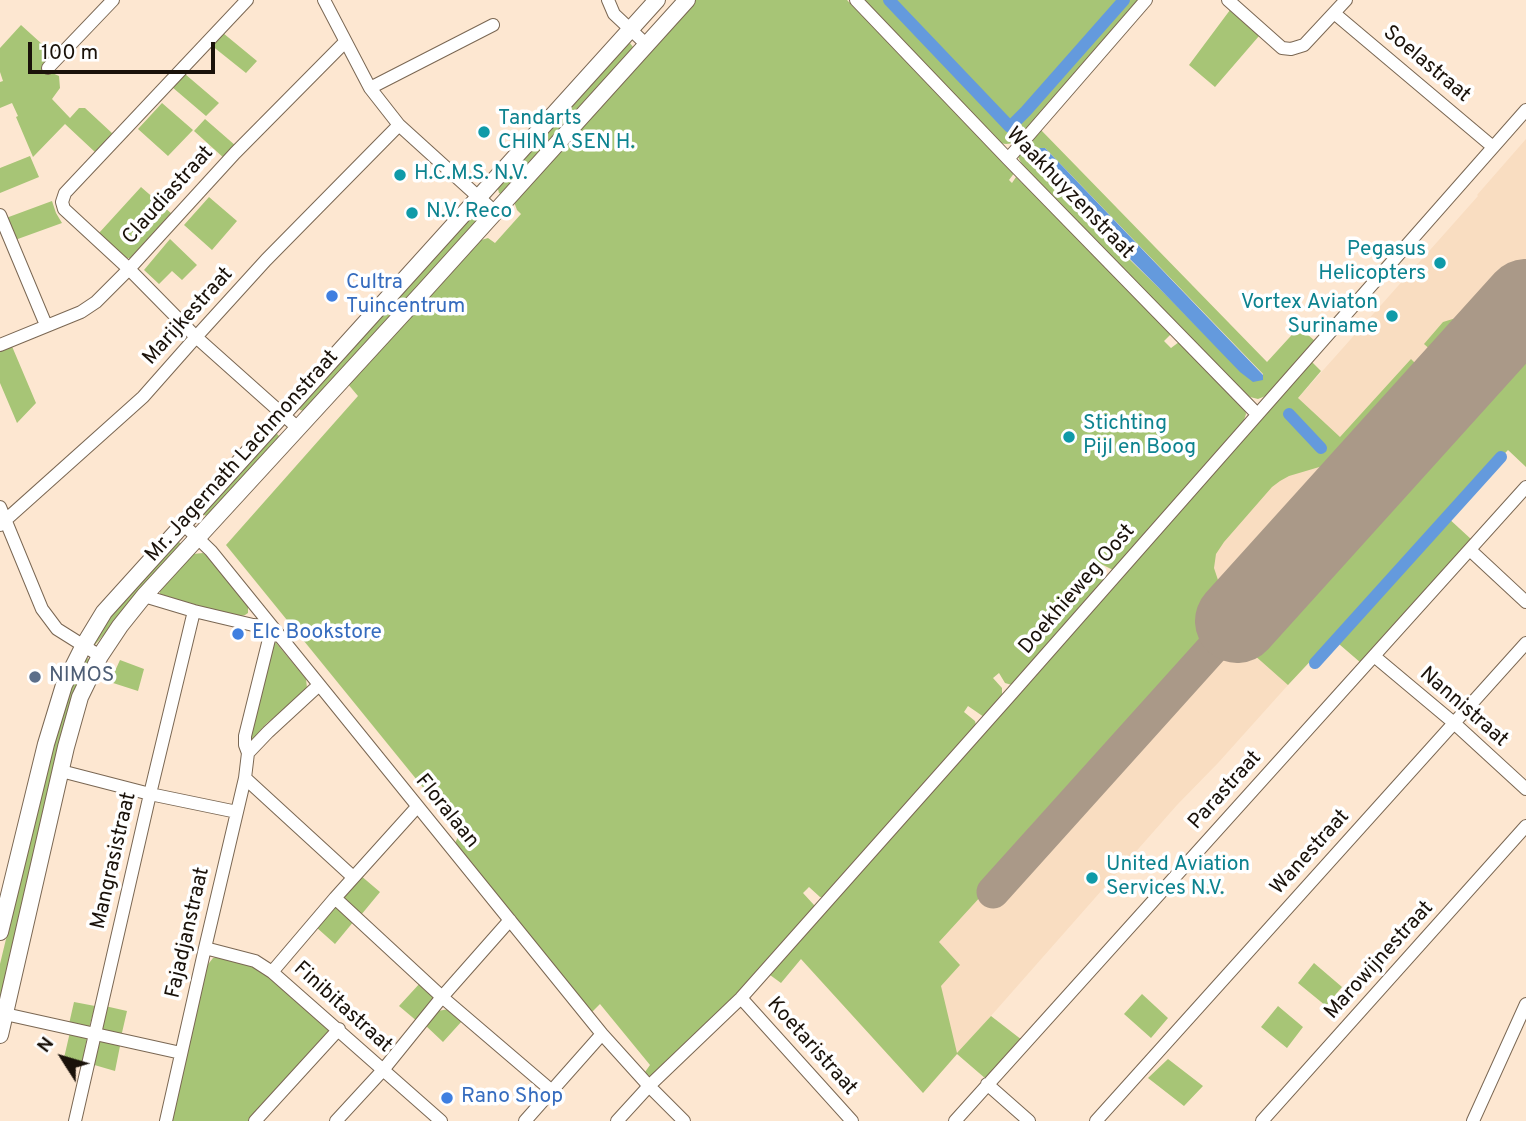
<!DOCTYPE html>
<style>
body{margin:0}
#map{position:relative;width:1526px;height:1121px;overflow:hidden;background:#fde7d1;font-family:Overpass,sans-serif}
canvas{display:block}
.north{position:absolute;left:28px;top:1023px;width:70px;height:70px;-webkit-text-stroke:5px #fff;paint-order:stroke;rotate:307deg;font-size:19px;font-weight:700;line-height:28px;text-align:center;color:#1a120a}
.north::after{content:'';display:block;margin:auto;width:24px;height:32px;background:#1a120a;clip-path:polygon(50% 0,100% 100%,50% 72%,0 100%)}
.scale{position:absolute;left:28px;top:42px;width:187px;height:32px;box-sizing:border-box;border:4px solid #1a120a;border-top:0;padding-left:9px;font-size:21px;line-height:24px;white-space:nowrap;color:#1a120a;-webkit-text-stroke:5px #fff;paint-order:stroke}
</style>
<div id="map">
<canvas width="1526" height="1121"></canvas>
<div class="north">N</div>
<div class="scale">100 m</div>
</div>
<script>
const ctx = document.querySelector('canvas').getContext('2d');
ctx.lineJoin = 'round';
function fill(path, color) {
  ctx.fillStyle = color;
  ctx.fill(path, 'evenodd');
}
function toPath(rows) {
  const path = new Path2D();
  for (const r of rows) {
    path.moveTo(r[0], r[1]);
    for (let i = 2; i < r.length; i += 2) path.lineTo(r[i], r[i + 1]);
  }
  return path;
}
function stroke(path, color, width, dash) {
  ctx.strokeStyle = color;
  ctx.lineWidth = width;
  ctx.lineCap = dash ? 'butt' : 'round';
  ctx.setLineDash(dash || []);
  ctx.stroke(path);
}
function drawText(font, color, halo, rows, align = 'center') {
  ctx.font = font + ' Overpass,sans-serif';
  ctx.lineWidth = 7;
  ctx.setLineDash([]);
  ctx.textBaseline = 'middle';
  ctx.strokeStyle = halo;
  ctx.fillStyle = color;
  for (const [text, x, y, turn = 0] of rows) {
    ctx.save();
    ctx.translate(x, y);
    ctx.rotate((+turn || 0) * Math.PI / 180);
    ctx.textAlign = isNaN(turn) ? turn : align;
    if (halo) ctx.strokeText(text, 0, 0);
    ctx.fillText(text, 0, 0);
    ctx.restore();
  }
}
fill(toPath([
 [1526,139,1526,430,1288,685,1218,763,1177,805,923,1093,798,956,1334,358,1478,196,1477,195]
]), '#f9ddc1');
fill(toPath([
 [695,0,847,0,1015,172,1009,180,1012,183,1016,177,1022,183,1025,181,1173,332,1164,341,1171,348,1179,342,1245,409,1246,414,1243,423,1113,570,1097,562,1094,565,1101,572,1105,580,1012,685,1005,683,999,673,993,678,1002,688,1002,697,984,717,968,706,964,712,975,721,976,725,824,897,820,897,809,887,803,893,814,905,814,909,673,1067,653,1079,645,1072,650,1065,600,1004,592,1012,455,843,460,833,226,545,358,396,347,383,478,241,488,238,495,243,521,214,517,210,514,202,573,137,584,143,589,137,581,135,576,131],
 [863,0,1138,0,1016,143,1006,144,999,143],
 [1230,10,1259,36,1215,87,1189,65],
 [21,25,53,54,41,68,59,76,60,88,52,99,70,118,79,108,85,108,113,134,96,153,65,124,33,157,16,117,18,116,12,103,0,108,0,82,3,81,0,72,0,48],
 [223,33,257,61,246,73,211,45],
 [630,43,633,47,631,50,501,194,499,193,498,189,500,184,625,45],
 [185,74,219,103,206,116,172,87],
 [162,103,193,130,168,156,138,129],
 [205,119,236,146,225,159,194,131],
 [1041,130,1267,362,1299,327,1315,341,1268,395,1258,399,1250,397,1245,393,1023,166,1018,157,1019,153],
 [1045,148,1263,374,1263,380,1213,343,1159,288,1128,258,1032,158,1033,154],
 [30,156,39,177,0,193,0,168],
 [141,187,172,214,133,258,125,258,99,233],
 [209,197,237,221,212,250,184,225],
 [52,201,56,213,62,223,15,240,6,218],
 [478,211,480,211,482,217,305,411,300,410,299,408,474,213],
 [170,239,197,265,182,280,172,271,159,284,144,270],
 [1472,313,1484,319,1444,362,1424,344,1443,322],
 [11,344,36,403,17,423,0,383,0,349],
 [1526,352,1526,467,1508,450,1446,516,1472,540,1361,663,1332,638,1288,685,1253,654],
 [1411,359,1430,378,1367,447,1359,454,1353,457,1289,476,1280,481,1272,487,1224,542,1216,554,1214,568,1221,589,1230,601,1218,621,1029,828,1036,836,939,942,960,965,941,986,957,1053,991,1016,1022,1040,986,1079,957,1054,923,1093,801,959,781,983,770,975,1311,361,1321,371,1298,398,1340,437],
 [274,434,277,434,280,437,209,517,204,515,203,513],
 [177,541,182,544,94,646,93,643,115,610],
 [203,553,206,555,248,606,248,613,245,615,241,616,160,597,160,589,193,554],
 [273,639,306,679,307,688,301,696,267,723,251,741,249,734],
 [86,658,91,659,0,1010,0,964,56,731,67,695,83,660],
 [120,660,144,669,138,691,110,682],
 [360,875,380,892,361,915,344,901,342,896],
 [339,907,354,921,335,944,316,927,332,908],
 [217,957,256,967,264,972,331,1029,250,1121,172,1121,206,967,213,958],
 [1314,963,1342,987,1326,1006,1298,983],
 [421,982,435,997,418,1022,399,1006],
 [1142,994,1168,1018,1151,1038,1124,1014],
 [74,1002,95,1006,89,1028,69,1024],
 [105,1006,127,1011,121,1037,102,1032],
 [1278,1006,1303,1027,1287,1048,1261,1027],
 [449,1009,462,1021,443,1042,425,1025,438,1011],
 [70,1032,87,1038,82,1063,64,1058],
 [99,1041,117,1044,120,1046,115,1071,91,1064],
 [1168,1059,1203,1086,1184,1106,1148,1078]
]), '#a7c576');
fill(toPath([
 [1040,148,1045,148,1263,375,1263,380,1253,382,1240,372,1159,288,1087,216,1032,158,1033,154]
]), '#649add');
stroke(toPath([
 [889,0,1010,127,1026,111,1124,0],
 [1289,414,1321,448],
 [1315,663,1501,457]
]), '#649add', 12);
stroke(toPath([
 [993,892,1237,621]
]), '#a98', 33);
stroke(toPath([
 [1237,621,1526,301]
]), '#a98', 84);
const minor = toPath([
 [247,0,65,193,62,202,64,209,129,269,196,337,298,428],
 [324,0,370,88,399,125,495,212],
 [608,0,614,14,647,45],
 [856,0,1008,159,1257,414],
 [1228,0,1282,48,1291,49,1304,45,1346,0],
 [1334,13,1493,147],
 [48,68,113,0],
 [370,88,493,25],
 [1008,159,1146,0],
 [0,215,46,325],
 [0,345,81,312,96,302,129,269,235,153,345,42],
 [0,507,42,609,57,629,100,656],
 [183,524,211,551,602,1034,649,1086,684,1121],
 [0,525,143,397,196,337,266,260,399,125],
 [1470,550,1526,602],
 [144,596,194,611,253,625,272,627,245,736,245,745,248,753],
 [1374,656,1454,723,1526,789],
 [61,771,150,794,237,812],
 [245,778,353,877],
 [335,898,442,997,552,1091],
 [205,948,255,961,272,972,441,1121],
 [272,972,335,898,417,807],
 [741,998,852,1121],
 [5,1014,181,1053],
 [987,1084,1029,1121],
 [75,1121,150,794,194,611],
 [166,1121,205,948,245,778,248,753,268,732,319,685],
 [255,1121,339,1029],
 [336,1121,383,1070,442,997,510,920],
 [525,1121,602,1034],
 [617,1121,649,1086,741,998,1013,692,1526,110],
 [955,1121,1526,487],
 [1096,1121,1526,643],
 [1262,1121,1526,826],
 [1473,1121,1526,1004]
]);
const major = toPath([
 [0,932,46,744,64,685,84,645,104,612,657,0],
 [0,1035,66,747,80,697,100,656,120,626,144,596,423,292,687,0]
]);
stroke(minor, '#7a6753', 14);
stroke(major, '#7a6753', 18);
stroke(minor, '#fff', 12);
stroke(major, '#fff', 16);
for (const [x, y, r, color] of [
 [484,132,7,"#0f9aa8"],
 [400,175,7,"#0f9aa8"],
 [412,213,7,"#0f9aa8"],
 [1440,263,7,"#0f9aa8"],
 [332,296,7,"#3f7fe0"],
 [1392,316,7,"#0f9aa8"],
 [1069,437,7,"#0f9aa8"],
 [238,634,7,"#3f7fe0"],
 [35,677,7,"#5c6f8a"],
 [1092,878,7,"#0f9aa8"],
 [447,1098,7,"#3f7fe0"]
]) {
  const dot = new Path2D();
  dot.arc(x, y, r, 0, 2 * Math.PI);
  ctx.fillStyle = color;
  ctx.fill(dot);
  stroke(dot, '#fff', 2.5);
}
drawText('21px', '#1a120a', '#fff', [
 ["Soelastraat",1426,65,40],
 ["Waakhuyzenstraat",1069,194,46],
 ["Claudiastraat",169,196,-48],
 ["Marijkestraat",189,317,-48],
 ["Mr. Jagernath Lachmonstraat",243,457,-48],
 ["Doekhieweg Oost",1078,590,-49],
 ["Nannistraat",1463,708,41],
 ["Parastraat",1226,791,-48],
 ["Floralaan",446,812,51],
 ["Wanestraat",1311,853,-48],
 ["Mangrasistraat",115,861,-77],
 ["Fajadjanstraat",189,933,-77],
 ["Marowijnestraat",1380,961,-48],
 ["Finibitastraat",342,1008,42],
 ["Koetaristraat",811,1047,48]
]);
drawText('21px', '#0d838f', '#fff', [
 ["Tandarts",498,120],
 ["CHIN A SEN H.",498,144],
 ["H.C.M.S. N.V.",414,175],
 ["N.V. Reco",426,213],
 ["Pegasus",1426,251,"right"],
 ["Helicopters",1426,275,"right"],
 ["Vortex Aviaton",1378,304,"right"],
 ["Suriname",1378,328,"right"],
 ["Stichting",1083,425],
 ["Pijl en Boog",1083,449],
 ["United Aviation",1106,866],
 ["Services N.V.",1106,890]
], 'left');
drawText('21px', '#366cbe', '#fff', [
 ["Cultra",346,284],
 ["Tuincentrum",346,308],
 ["Elc Bookstore",252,634],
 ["Rano Shop",461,1098]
], 'left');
drawText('21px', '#4e5e75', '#fff', [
 ["NIMOS",49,677]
], 'left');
</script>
